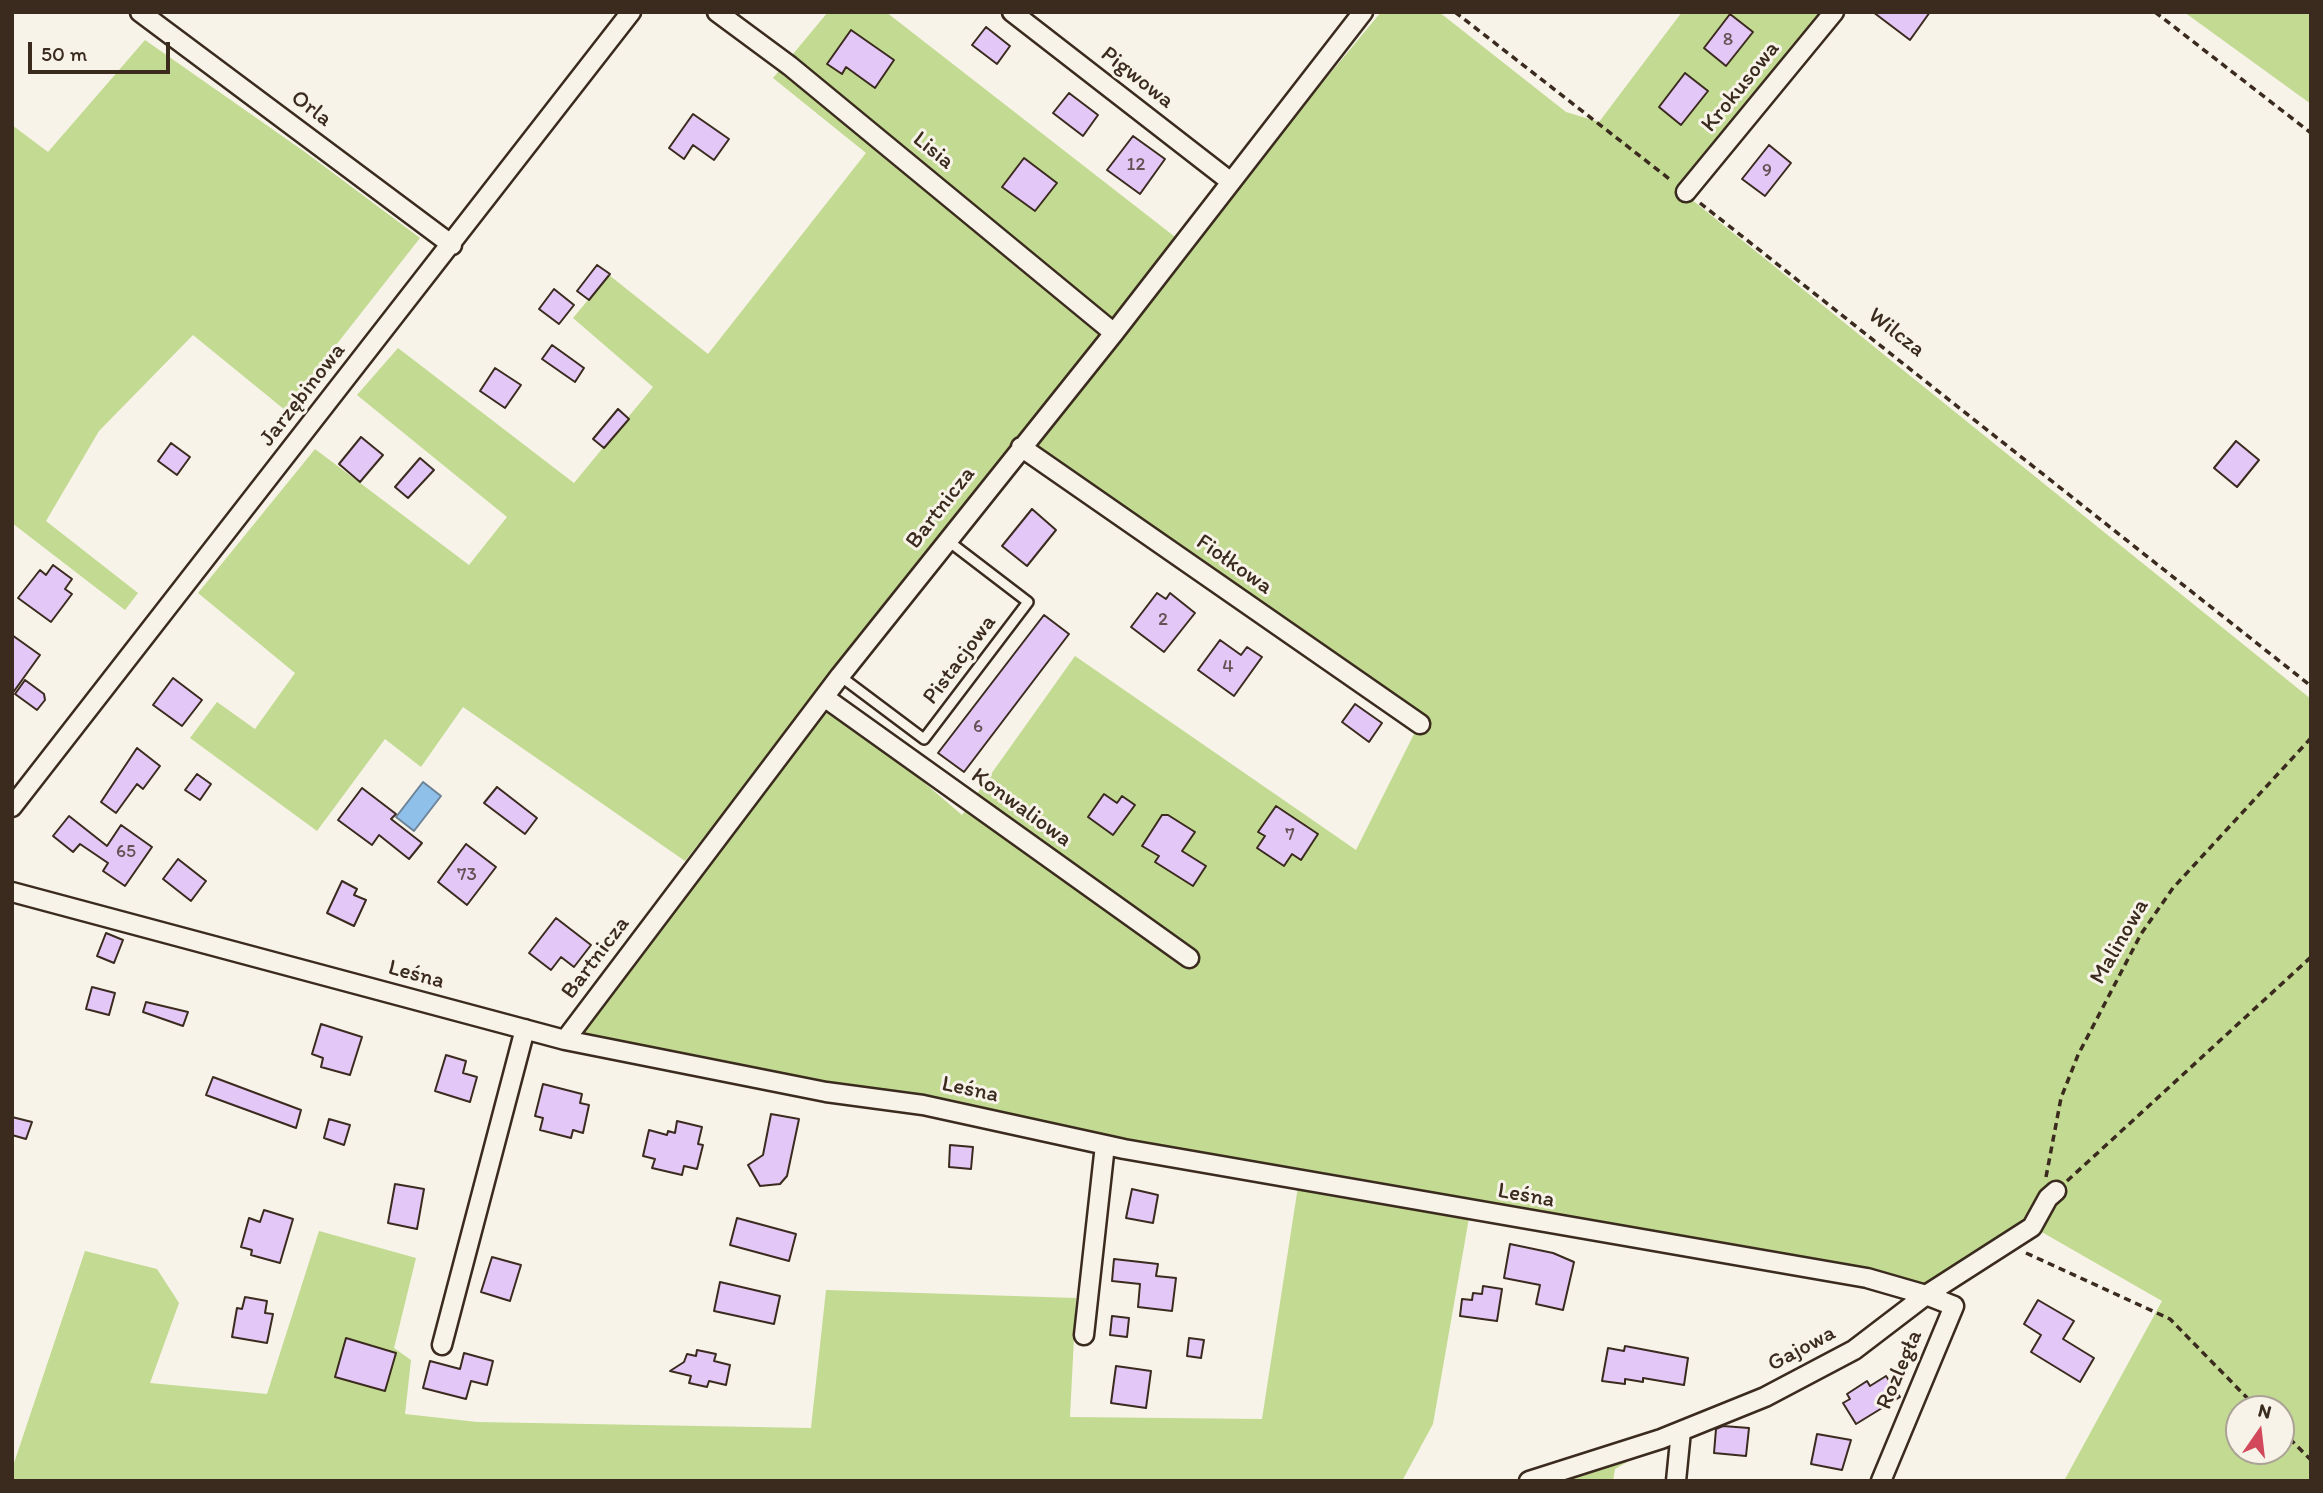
<!DOCTYPE html>
<meta charset="utf-8">
<style>
body{margin:0}
#map{position:relative;width:2323px;height:1493px;overflow:hidden;background:#f7f3e8;font-family:Itim,sans-serif}
canvas{display:block}
.frame{position:absolute;inset:0;border:14px solid #3b2a1e;pointer-events:none}
.north{position:absolute;left:2225px;top:1395px;width:70px;height:70px;box-sizing:border-box;background:#f7f3e8;border:2px solid #aca397;border-radius:50%;rotate:14deg;font-size:19px;font-weight:700;line-height:28px;text-align:center;color:#3b2a1e}
.north::after{content:'';display:block;margin:auto;width:24px;height:32px;background:#d1495b;clip-path:polygon(50% 0,100% 100%,50% 72%,0 100%)}
.scale{position:absolute;left:28px;top:42px;width:142px;height:32px;box-sizing:border-box;border:4px solid #3b2a1e;border-top:0;padding-left:9px;font-size:21px;line-height:24px;white-space:nowrap;color:#3b2a1e;-webkit-text-stroke:5px #f7f3e8;paint-order:stroke}
</style>
<div id="map">
<canvas width="2323" height="1493"></canvas>
<div class="frame"></div>
<div class="north">N</div>
<div class="scale">50 m</div>
</div>
<script>
const ctx = document.querySelector('canvas').getContext('2d');
ctx.lineJoin = 'round';
function fill(path, color) {
  ctx.fillStyle = color;
  ctx.fill(path, 'evenodd');
}
function toPath(rows) {
  const path = new Path2D();
  for (const r of rows) {
    path.moveTo(r[0], r[1]);
    for (let i = 2; i < r.length; i += 2) path.lineTo(r[i], r[i + 1]);
  }
  return path;
}
function stroke(path, color, width, dash) {
  ctx.strokeStyle = color;
  ctx.lineWidth = width;
  ctx.lineCap = dash ? 'butt' : 'round';
  ctx.setLineDash(dash || []);
  ctx.stroke(path);
}
function drawText(font, color, halo, rows, align = 'center') {
  ctx.font = font + ' Itim,sans-serif';
  ctx.lineWidth = 6;
  ctx.setLineDash([]);
  ctx.textBaseline = 'middle';
  ctx.strokeStyle = halo;
  ctx.fillStyle = color;
  for (const [text, x, y, turn = 0] of rows) {
    ctx.save();
    ctx.translate(x, y);
    ctx.rotate((+turn || 0) * Math.PI / 180);
    ctx.textAlign = isNaN(turn) ? turn : align;
    if (halo) ctx.strokeText(text, 0, 0);
    ctx.fillText(text, 0, 0);
    ctx.restore();
  }
}
fill(toPath([
 [828,12,886,12,1179,240,685,861,463,707,421,767,385,739,317,831,190,738,217,702,255,729,295,673,198,593,315,449,469,565,507,517,357,395,398,348,574,483,653,387,573,318,609,275,708,354,866,153,773,78],
 [1381,12,1439,12,1566,112,1599,122,1682,12,1822,12,1681,191,2311,699,2311,1481,2064,1481,2162,1301,2033,1227,1926,1295,1470,1212,1433,1424,1402,1481,12,1481,12,1469,85,1251,157,1269,179,1303,150,1383,267,1394,319,1231,416,1258,394,1348,411,1360,405,1414,477,1422,811,1428,826,1290,1076,1298,1070,1417,1262,1419,1299,1180,565,1040,824,697,962,815,1075,656,1356,850,1419,724,1021,447],
 [2239,1409,2281,1409,2281,1451,2239,1451],
 [2184,12,2311,12,2311,104],
 [145,40,305,152,420,238,285,410,193,335,99,431,46,521,138,593,125,610,12,523,12,125,48,152],
 [1681,1431,1615,1469,1613,1481,1529,1481]
]), '#c2da91');
const water = toPath([
 [423,782,441,796,414,831,396,817,423,782]
]);
fill(water, '#8ec0ea');
stroke(water, '#6d8498', 2);
const building = toPath([
 [1873,12,1930,12,1910,40,1873,12],
 [1730,14,1753,32,1726,66,1704,48,1730,14],
 [986,27,1010,46,997,64,972,45,986,27],
 [851,30,894,60,875,88,846,67,842,74,827,64,851,30],
 [1685,73,1708,91,1681,125,1659,107,1685,73],
 [1069,93,1098,115,1083,136,1053,113,1069,93],
 [693,114,729,139,714,160,693,145,684,159,669,148,693,114],
 [1133,136,1165,159,1140,194,1107,170,1133,136],
 [1769,145,1791,163,1765,196,1742,179,1769,145],
 [1024,158,1057,183,1035,211,1002,187,1024,158],
 [597,265,610,274,589,300,577,291,597,265],
 [554,289,574,305,559,324,539,309,554,289],
 [552,345,584,368,575,382,542,359,552,345],
 [495,368,521,385,505,408,480,391,495,368],
 [618,409,629,419,604,448,593,439,618,409],
 [361,437,383,455,360,482,339,464,361,437],
 [2236,441,2259,460,2237,487,2214,468,2236,441],
 [171,443,190,457,177,475,158,461,171,443],
 [420,458,434,470,408,498,395,487,420,458],
 [1032,509,1056,530,1027,566,1002,546,1032,509],
 [53,565,72,579,65,589,72,594,51,622,18,598,40,570,46,575,53,565],
 [1157,593,1166,599,1170,593,1195,613,1164,652,1131,627,1157,593],
 [1044,615,1069,634,964,772,938,753,1044,615],
 [12,635,40,655,12,694,12,635],
 [1220,640,1241,655,1247,647,1262,657,1234,696,1198,670,1220,640],
 [173,678,202,700,182,726,153,705,173,678],
 [25,680,44,694,45,700,37,710,15,694,25,680],
 [1355,704,1382,723,1369,742,1342,722,1355,704],
 [137,748,160,766,143,789,137,784,116,813,101,802,137,748],
 [197,774,211,784,200,800,185,790,197,774],
 [497,787,537,818,525,834,484,803,497,787],
 [362,788,396,814,391,819,422,843,409,859,379,835,372,845,338,820,362,788],
 [1104,794,1117,803,1122,796,1135,805,1113,835,1088,817,1104,794],
 [1276,806,1318,834,1301,860,1292,854,1284,866,1257,848,1265,836,1258,832,1276,806],
 [1162,815,1168,815,1195,832,1182,851,1206,866,1193,886,1155,862,1159,856,1142,846,1162,815],
 [69,816,107,846,121,825,152,847,125,886,103,871,108,863,80,844,73,852,53,836,69,816],
 [466,844,496,867,467,905,438,882,466,844],
 [178,859,206,881,191,901,163,879,178,859],
 [342,881,357,889,354,895,366,900,354,926,327,913,342,881],
 [556,918,591,945,574,967,561,957,551,970,529,953,556,918],
 [106,933,123,940,114,963,97,956,106,933],
 [92,987,115,993,109,1015,86,1009,92,987],
 [146,1002,188,1012,183,1026,143,1012,146,1002],
 [321,1024,362,1037,350,1075,321,1067,323,1058,312,1054,321,1024],
 [446,1055,466,1061,463,1073,477,1077,470,1102,435,1091,446,1055],
 [213,1077,301,1110,296,1128,206,1095,213,1077],
 [543,1084,582,1094,580,1103,589,1105,583,1133,573,1130,571,1138,540,1130,543,1118,535,1116,543,1084],
 [771,1114,799,1119,787,1176,780,1184,760,1186,748,1165,763,1155,771,1114],
 [12,1117,32,1122,26,1139,12,1135,12,1117],
 [329,1119,350,1125,344,1145,324,1138,329,1119],
 [677,1121,702,1127,698,1144,703,1145,697,1169,684,1166,682,1175,652,1168,655,1159,643,1156,649,1130,667,1135,668,1131,675,1133,677,1121],
 [950,1145,973,1147,971,1169,949,1167,950,1145],
 [395,1184,424,1189,417,1229,388,1223,395,1184],
 [1132,1189,1158,1195,1153,1223,1126,1218,1132,1189],
 [264,1210,293,1219,280,1263,251,1255,252,1250,241,1247,249,1218,260,1222,264,1210],
 [737,1218,796,1234,789,1261,730,1245,737,1218],
 [1510,1244,1553,1253,1574,1262,1563,1310,1536,1304,1540,1285,1504,1278,1510,1244],
 [492,1257,521,1265,510,1301,481,1292,492,1257],
 [1114,1259,1158,1264,1156,1276,1176,1278,1172,1311,1138,1307,1140,1284,1112,1281,1114,1259],
 [720,1282,780,1296,774,1324,714,1311,720,1282],
 [1483,1286,1502,1289,1497,1321,1460,1316,1462,1299,1472,1300,1473,1293,1482,1294,1483,1286],
 [245,1297,267,1301,265,1313,273,1314,267,1343,232,1337,237,1308,242,1309,245,1297],
 [2038,1300,2074,1321,2063,1339,2094,1358,2080,1382,2031,1352,2041,1335,2024,1324,2038,1300],
 [1112,1316,1129,1318,1127,1337,1110,1335,1112,1316],
 [346,1338,396,1353,385,1391,335,1377,346,1338],
 [1189,1338,1204,1340,1201,1358,1187,1356,1189,1338],
 [1625,1346,1688,1358,1684,1385,1643,1378,1643,1382,1625,1379,1625,1384,1602,1381,1608,1348,1624,1351,1625,1346],
 [697,1350,716,1354,714,1361,730,1365,726,1385,709,1381,707,1387,689,1383,691,1376,670,1371,684,1362,687,1354,696,1356,697,1350],
 [464,1353,493,1361,487,1385,471,1381,466,1399,423,1388,430,1361,460,1369,464,1353],
 [1116,1366,1151,1371,1146,1408,1111,1403,1116,1366],
 [1886,1376,1900,1397,1856,1424,1843,1403,1850,1399,1847,1394,1867,1381,1870,1386,1886,1376],
 [1723,1426,1749,1428,1746,1456,1714,1453,1716,1429,1723,1426],
 [1817,1434,1851,1440,1842,1470,1811,1464,1817,1434]
]);
fill(building, '#e3c7f6');
stroke(building, '#3b2a1e', 2);
const lane = toPath([
 [840,676,924,739,1028,602,947,540]
]);
const street = toPath([
 [140,12,452,245],
 [717,12,790,66,1114,333],
 [1012,12,1231,182],
 [1686,192,1834,12],
 [1021,447,1420,724],
 [824,697,1189,958],
 [12,807,631,12],
 [12,892,565,1040,826,1092,923,1105,1124,1149,1867,1278,1926,1295,1954,1306,1881,1481],
 [565,1040,840,676,1114,333,1363,12],
 [1084,1335,1105,1145],
 [442,1345,525,1029],
 [1529,1481,1661,1439,1765,1397,1854,1350,1926,1295,2032,1227,2048,1198,2056,1191],
 [1676,1481,1681,1431]
]);
stroke(lane, '#3b2a1e', 14);
stroke(street, '#3b2a1e', 23);
stroke(toPath([
 [1455,12,1672,181],
 [2155,12,2311,133],
 [1700,203,2311,686],
 [2046,1177,2061,1098,2078,1055,2141,934,2173,888,2311,738],
 [2067,1181,2311,957],
 [2026,1253,2170,1319,2258,1409],
 [2281,1430,2311,1460]
]), '#3b2a1e', 3.5, [7, 5]);
stroke(lane, '#f7f3e8', 9);
stroke(street, '#f7f3e8', 18);
drawText('19px', '#655154', null, [
 ["8",1728,40],
 ["12",1136,165],
 ["9",1767,171],
 ["2",1163,620],
 ["4",1228,667],
 ["6",978,727],
 ["7",1290,835],
 ["65",126,852],
 ["73",467,875]
]);
drawText('23px', '#3b2a1e', '#f7f3e8', [
 ["Pigwowa",1137,78,38],
 ["Krokusowa",1741,87,-51],
 ["Orla",311,109,37],
 ["Lisia",933,151,39],
 ["Wilcza",1896,333,38],
 ["Jarzębinowa",303,395,-52],
 ["Bartnicza",941,508,-52],
 ["Fiołkowa",1234,565,35],
 ["Pistacjowa",960,660,-53],
 ["Konwaliowa",1021,808,36],
 ["Malinowa",2120,942,-60],
 ["Bartnicza",596,958,-53],
 ["Leśna",416,975,15],
 ["Leśna",970,1090,12],
 ["Leśna",1526,1196,10],
 ["Gajowa",1802,1349,-28],
 ["Rozległa",1900,1370,-67]
]);
</script>
